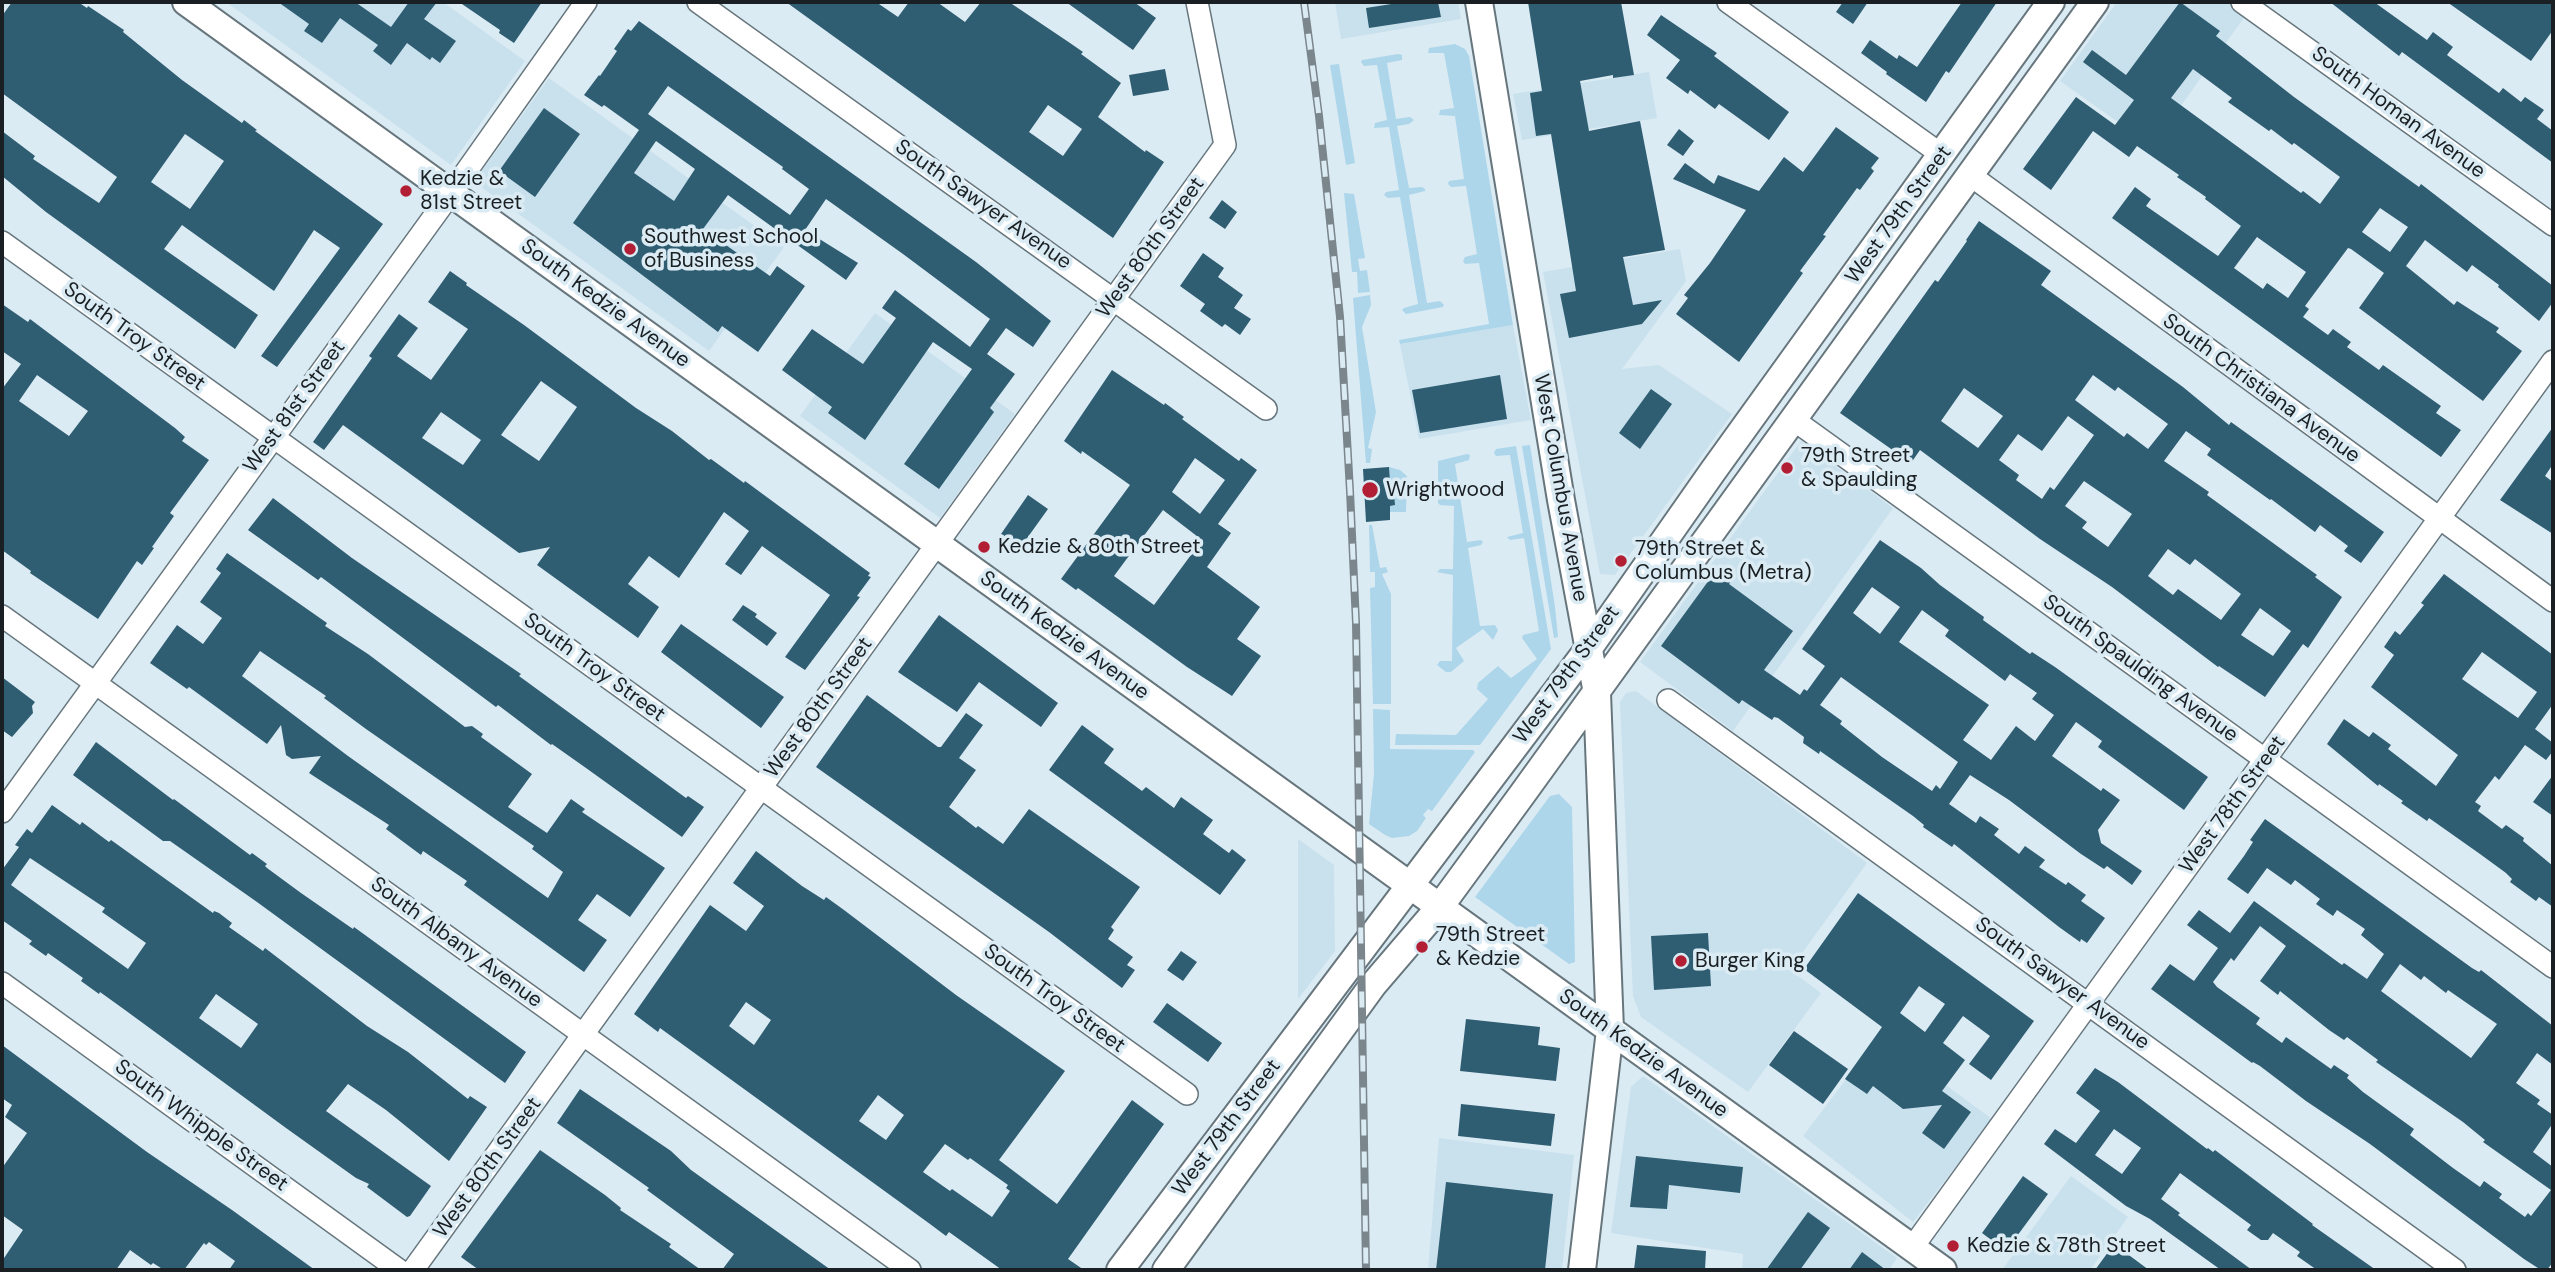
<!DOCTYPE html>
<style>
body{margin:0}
#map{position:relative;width:2555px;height:1272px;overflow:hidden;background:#dbebf4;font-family:"DM Sans",sans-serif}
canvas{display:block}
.frame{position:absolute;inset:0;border:4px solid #191f22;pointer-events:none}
</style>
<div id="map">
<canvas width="2555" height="1272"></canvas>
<div class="frame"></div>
</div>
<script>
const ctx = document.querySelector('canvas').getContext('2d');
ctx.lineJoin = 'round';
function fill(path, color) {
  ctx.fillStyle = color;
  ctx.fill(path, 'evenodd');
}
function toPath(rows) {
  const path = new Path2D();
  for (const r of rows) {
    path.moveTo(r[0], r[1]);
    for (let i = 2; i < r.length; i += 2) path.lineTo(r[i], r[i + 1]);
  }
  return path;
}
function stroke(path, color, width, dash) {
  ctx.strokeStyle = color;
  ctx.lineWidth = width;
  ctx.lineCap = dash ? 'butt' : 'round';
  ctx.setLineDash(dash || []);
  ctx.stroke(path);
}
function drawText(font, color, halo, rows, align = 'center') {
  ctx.font = font + ' "DM Sans",sans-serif';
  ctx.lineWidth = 7;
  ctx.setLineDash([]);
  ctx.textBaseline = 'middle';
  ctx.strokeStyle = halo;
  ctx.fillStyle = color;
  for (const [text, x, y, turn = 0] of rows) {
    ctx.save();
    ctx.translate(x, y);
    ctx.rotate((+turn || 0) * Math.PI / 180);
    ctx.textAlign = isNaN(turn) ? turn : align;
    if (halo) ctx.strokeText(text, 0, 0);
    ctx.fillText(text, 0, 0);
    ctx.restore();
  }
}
fill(toPath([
 [226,2,443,2,525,61,451,165],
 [1335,2,1458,2,1461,19,1341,39],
 [2117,2,2226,2,2246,15,2152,146,2060,81],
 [1649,72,1657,118,1522,140,1513,94],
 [549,78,784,247,709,351,474,182],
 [1680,249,1686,281,1622,369,1659,365,1732,414,1615,575,1600,574,1543,272],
 [875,313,1015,414,940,518,800,416],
 [1513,325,1531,420,1419,439,1400,344],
 [1801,441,1893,508,1733,731,1640,662],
 [1636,691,1867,863,1790,970,1821,993,1748,1092,1641,1017,1633,996,1620,702,1626,693],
 [1298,839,1334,865,1335,951,1298,999],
 [1879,1036,1992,1119,1913,1222,1803,1136],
 [1643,1076,1897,1258,1889,1270,1742,1270,1743,1254,1611,1233,1631,1087],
 [1439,1138,1574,1155,1562,1270,1428,1270],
 [2071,1176,2128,1217,2090,1270,2002,1270]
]), '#c8e1ed');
fill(toPath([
 [1455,44,1465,49,1469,56,1513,325,1400,344,1399,340,1489,324,1479,263,1465,264,1463,261,1465,257,1477,254,1466,186,1451,187,1448,184,1449,181,1464,179,1455,116,1439,115,1440,110,1454,108,1444,53,1428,53,1429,48],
 [1398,54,1402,55,1402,60,1387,63,1396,119,1410,117,1414,120,1409,124,1397,126,1409,188,1422,187,1425,189,1425,191,1409,195,1427,303,1440,301,1444,305,1443,307,1406,314,1402,310,1404,308,1418,304,1400,197,1388,198,1384,195,1386,192,1399,190,1389,127,1374,128,1375,123,1387,120,1377,65,1364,66,1361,62,1362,60],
 [1339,64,1355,163,1346,165,1330,65],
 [1344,193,1354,194,1365,258,1358,259,1360,271,1367,270,1370,292,1358,293,1357,272,1352,272],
 [1370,295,1371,305,1362,327,1376,412,1368,448,1372,449,1370,463,1366,463,1353,298],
 [1530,445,1555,607,1558,637,1554,638,1522,446],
 [1516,446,1551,649,1480,745,1395,745,1396,734,1456,735,1488,699,1477,689,1478,683,1498,666,1511,678,1537,659,1522,638,1523,635,1539,631,1524,538,1510,540,1507,537,1523,533,1510,455,1496,456,1494,453,1496,449],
 [1467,454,1470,455,1469,460,1455,464,1467,542,1481,540,1483,542,1481,545,1468,548,1480,626,1495,625,1498,630,1493,640,1483,629,1456,648,1464,661,1451,672,1446,672,1437,665,1440,661,1452,661,1453,575,1437,572,1440,569,1453,569,1454,506,1440,505,1438,503,1438,461],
 [1389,467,1400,470,1407,476,1406,512,1390,512,1389,506,1395,505,1393,482,1390,481],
 [1369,525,1372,525,1380,568,1386,567,1388,572,1382,574,1391,594,1391,704,1373,704,1370,588,1375,587,1375,572,1370,572],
 [1373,709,1390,710,1390,749,1473,750,1475,752,1432,811,1428,809,1423,815,1426,818,1417,831,1409,836,1392,838,1385,835,1369,824,1374,774],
 [1559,794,1572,807,1575,962,1569,964,1475,897,1550,796]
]), '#add6ea');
fill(toPath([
 [12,2,78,2,87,8,88,6,124,30,123,32,182,80,242,123,244,120,257,130,255,131,383,224,277,367,261,356,340,248,314,230,274,291,182,225,164,249,258,315,235,349,46,212,2,176,2,131,35,156,33,159,99,203,117,177,2,93,2,16],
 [185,134,224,161,190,209,151,182],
 [278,2,355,2,391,27,409,2,437,2,424,19,456,41,440,63,432,57,430,60,407,43,391,65,373,51,378,45,340,18,322,43,304,31,309,24],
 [459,2,542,2,514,43,499,33,500,30],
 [786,2,876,2,898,17,909,2,937,2,965,22,981,2,1009,2,1070,43,1083,52,1081,54,1121,83,1098,117,1145,152,1146,150,1164,162,1113,238],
 [1048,105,1082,129,1063,156,1029,132],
 [1066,2,1134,2,1156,18,1133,50],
 [1404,2,1438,2,1441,17,1369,28,1366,8],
 [1528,2,1621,2,1634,75,1613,78,1613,75,1580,81,1589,131,1640,121,1665,250,1623,257,1633,305,1662,300,1642,324,1569,338,1560,294,1576,291,1551,134,1536,136,1530,93,1542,91],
 [1843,2,1868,2,1853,24,1836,12],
 [1962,2,1997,2,1949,73,1946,71,1926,102,1886,74,1887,72,1861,53,1870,40,1897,59,1899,55,1917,67],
 [2180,2,2220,31,2216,36,2294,97,2419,187,2421,184,2553,286,2553,302,2539,321,2498,287,2499,285,2472,265,2467,272,2425,240,2406,266,2454,305,2457,301,2499,328,2496,332,2522,351,2483,401,2359,308,2384,273,2351,249,2348,248,2305,306,2309,309,2303,317,2328,335,2333,329,2351,342,2347,347,2379,370,2383,365,2441,406,2436,413,2461,430,2441,457,2112,218,2135,187,2151,199,2146,206,2218,256,2241,226,2205,199,2206,197,2177,177,2179,175,2137,146,2129,157,2093,131,2051,190,2023,169,2076,97,2115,125,2134,100,2083,62,2092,50,2126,75],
 [2193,69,2232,98,2228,102,2269,131,2271,129,2292,145,2294,143,2340,177,2320,204,2303,191,2301,193,2171,98],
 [2380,208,2408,227,2390,252,2362,232],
 [2257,237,2306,272,2288,298,2267,283,2263,289,2234,268],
 [2330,2,2374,2,2427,40,2433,32,2453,47,2447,55,2499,93,2503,88,2521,102,2525,97,2544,110,2537,119,2553,131,2553,163,2402,52,2399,56],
 [2447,2,2553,2,2553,30,2531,61],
 [1661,15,1717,53,1714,56,1789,112,1769,140,1719,104,1715,109,1690,90,1688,94,1666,78,1680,60,1647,35],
 [639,21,976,262,1051,321,1033,347,1006,328,987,354,1015,374,990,408,994,412,939,489,904,464,972,369,933,342,865,440,828,413,832,407,782,370,812,329,863,364,896,318,882,308,895,290,970,347,990,319,903,254,826,199,805,230,858,263,846,280,728,195,703,229,770,276,777,266,805,286,758,352,722,326,718,332,573,223,639,130,604,105,602,107,584,95,599,75,600,76,617,51,614,49,628,29,631,31],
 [668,86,783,167,782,169,809,189,790,215,648,114],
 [656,141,695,169,674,201,634,173],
 [1165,69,1169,90,1133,96,1129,75],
 [544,108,580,134,535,197,499,171],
 [1836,127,1879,158,1871,168,1874,171,1860,190,1857,188,1823,235,1826,236,1800,271,1803,273,1739,362,1676,314,1688,298,1684,295,1710,263,1746,210,1673,179,1685,163,1714,184,1718,175,1759,191,1784,157,1803,172],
 [1679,129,1694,141,1683,156,1667,145],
 [1222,200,1237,212,1225,229,1209,218],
 [1979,221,2051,271,2041,285,2183,387,2229,425,2231,422,2384,532,2361,563,2344,551,2348,546,2320,525,2315,532,2271,499,2270,500,2207,455,2211,449,2186,431,2164,461,2209,492,2207,495,2317,575,2315,577,2342,597,2308,648,2303,644,2265,697,2219,666,2218,667,2112,587,2040,539,1920,450,1911,463,1840,413,1935,280,1938,282,1967,241,1966,240],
 [2093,375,2115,391,2118,387,2168,424,2148,449,2127,433,2124,437,2075,400],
 [1964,388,2003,416,1978,448,1941,421],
 [2068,416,2094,435,2054,490,2050,487,2042,499,2016,480,2019,475,1999,460,2018,434,2042,451],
 [2084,481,2132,514,2108,547,2082,528,2087,522,2065,506],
 [2168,549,2190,565,2195,559,2241,594,2221,620,2178,589,2173,595,2148,576],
 [2260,608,2291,631,2273,656,2241,635],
 [1203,253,1224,268,1218,277,1243,295,1234,308,1251,319,1240,335,1225,324,1222,327,1200,311,1205,304,1180,286],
 [450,271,467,283,466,285,524,325,636,408,672,431,709,460,711,459,744,483,745,481,870,573,868,576,871,577,857,596,860,597,805,670,785,657,830,595,762,546,741,575,725,564,749,531,724,512,679,578,649,556,628,584,659,607,638,638,537,565,550,547,519,553,343,425,324,450,313,442,372,358,369,356,399,314,418,328,397,356,431,380,468,329,428,302],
 [541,381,577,407,539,461,501,435],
 [441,412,481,440,463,465,422,438],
 [2,304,28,322,30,319,175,428,185,437,182,441,209,460,170,513,174,516,152,547,154,548,142,565,137,561,98,619,30,573,31,571,2,550,2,389,21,364,2,351],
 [37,375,88,411,69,436,19,401],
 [1112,370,1164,405,1165,403,1184,417,1182,419,1239,461,1241,458,1257,470,1218,524,1231,533,1207,567,1260,607,1237,639,1261,656,1232,696,1187,667,1078,588,1076,590,1061,579,1130,485,1082,451,1081,454,1064,441],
 [1195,458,1225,480,1200,514,1172,492],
 [1163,510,1202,540,1154,605,1114,576],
 [1500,375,1507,419,1420,433,1412,390],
 [1651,389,1672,404,1640,449,1619,433],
 [2553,427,2553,464,2545,476,2553,482,2553,534,2500,500],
 [1389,467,1390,481,1393,481,1395,505,1390,506,1390,520,1366,522,1363,469],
 [1028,495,1048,509,1020,548,1001,534],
 [273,498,352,558,521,674,519,676,686,798,688,796,704,807,682,837,586,768,552,744,551,745,498,705,496,707,321,577,318,580,248,530],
 [1880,540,1921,568,1940,585,1984,617,1983,620,2030,654,2032,652,2055,667,2208,777,2184,810,2098,747,2102,741,2076,722,2052,756,2101,791,2103,788,2120,800,2098,830,2101,843,2142,871,2132,885,2107,866,2104,869,2081,854,2009,800,1970,775,1949,804,1976,823,1980,816,1999,829,1994,835,2019,854,2025,846,2045,860,2039,867,2066,885,2068,882,2086,895,2081,901,2105,918,2087,943,2081,939,2080,942,2059,927,1954,844,1952,847,1923,827,1924,825,1913,816,1820,751,1819,754,1803,743,1804,737,1778,718,1774,717,1772,720,1742,700,1739,704,1661,646,1720,565,1734,576,1729,584,1793,631,1764,670,1800,695,1804,689,1807,691,1825,666,1802,649],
 [1872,587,1900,607,1880,634,1853,613],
 [1922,610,1949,630,1945,636,2005,681,2010,674,2037,693,2032,699,2054,715,2035,741,2016,726,1991,760,1963,740,1989,705,1899,642],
 [1841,677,1958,762,1940,789,1936,785,1932,791,1882,757,1840,724,1842,721,1820,705],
 [227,553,327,623,325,626,368,654,465,727,472,726,483,734,481,737,532,774,508,807,547,833,571,799,585,809,582,812,665,868,630,917,597,894,578,920,607,940,584,972,464,885,467,881,423,851,421,855,386,829,389,825,309,773,321,756,292,759,286,755,281,725,267,744,189,687,187,689,150,663,177,625,203,644,222,618,200,602,221,573,216,569],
 [260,651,326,696,324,698,366,729,534,846,532,849,563,872,548,898,348,756,242,676],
 [2444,574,2553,655,2553,704,2535,729,2553,743,2553,751,2546,760,2525,745,2499,780,2495,776,2475,802,2481,806,2478,811,2502,829,2506,825,2524,838,2523,841,2553,866,2553,907,2539,897,2536,901,2510,882,2512,879,2506,873,2480,854,2429,818,2427,821,2401,803,2403,801,2379,784,2378,786,2327,744,2344,719,2369,737,2373,732,2391,745,2388,749,2436,786,2458,755,2371,687,2394,655,2384,647,2395,631,2400,635,2424,605,2421,603],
 [2482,652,2537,692,2518,718,2462,679],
 [743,605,757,614,755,617,777,633,767,646,732,620],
 [939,615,1058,703,1041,727,979,682,957,712,898,672],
 [681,624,784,697,761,728,661,652],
 [2,677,35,702,32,706,33,713,12,737,2,730],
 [867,695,938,747,941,747,966,713,983,725,959,758,976,770,949,807,976,828,978,826,1003,844,1029,809,1140,887,1111,927,1114,930,1108,939,1133,957,1127,965,1135,970,1122,988,1049,932,816,767],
 [1082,725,1114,749,1104,763,1142,791,1146,787,1174,808,1181,797,1213,820,1203,834,1229,853,1232,849,1246,860,1220,895,1049,770],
 [96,742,173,800,174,799,250,855,252,853,267,864,265,866,267,868,301,893,353,929,354,927,526,1052,505,1083,257,902,170,841,163,841,73,775],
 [2553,775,2553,816,2533,802],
 [52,805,80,825,82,822,109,842,111,840,213,913,214,911,219,913,232,923,229,927,263,951,265,948,367,1026,408,1052,468,1099,470,1096,487,1107,449,1161,386,1110,348,1084,326,1111,431,1186,410,1216,407,1217,367,1187,369,1184,356,1178,286,1128,125,1010,100,992,99,994,81,981,83,978,48,953,46,956,29,944,32,941,2,920,2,870,19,847,15,845,27,829,32,833],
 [30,858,105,908,102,912,146,943,128,969,11,885],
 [216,994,258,1024,241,1048,199,1018],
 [2265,819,2472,968,2479,972,2481,970,2553,1026,2553,1065,2537,1053,2516,1083,2540,1100,2537,1104,2553,1115,2553,1123,2533,1152,2553,1167,2553,1262,2547,1270,2541,1270,2524,1259,2370,1144,2306,1101,2260,1066,2253,1062,2252,1063,2151,989,2170,964,2194,981,2218,948,2187,925,2199,910,2230,933,2254,901,2342,965,2344,963,2367,979,2384,954,2361,935,2365,929,2337,910,2333,916,2316,904,2320,899,2295,880,2291,885,2267,868,2248,894,2227,879,2244,856,2253,842,2250,840],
 [2260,926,2286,946,2260,981,2278,995,2280,991,2329,1030,2344,1040,2347,1037,2378,1060,2376,1062,2389,1071,2463,1122,2485,1140,2483,1142,2551,1190,2531,1216,2528,1213,2525,1217,2499,1198,2502,1194,2484,1181,2480,1187,2453,1168,2410,1135,2414,1129,2363,1092,2347,1078,2349,1075,2334,1065,2331,1069,2286,1037,2282,1043,2256,1024,2260,1018,2217,987,2213,982,2231,958,2234,961],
 [2400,964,2421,980,2424,976,2446,993,2448,990,2497,1024,2471,1058,2381,991],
 [756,851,802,886,824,900,826,897,844,910,956,995,1065,1071,999,1160,1057,1204,1132,1100,1164,1124,1068,1259,1084,1270,1002,1270,949,1232,946,1236,930,1224,660,1028,658,1032,634,1014,710,905,746,931,764,906,733,883],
 [746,1002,771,1020,754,1045,729,1026],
 [878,1095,904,1115,886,1140,859,1121],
 [945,1144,968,1160,970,1158,1008,1185,1006,1188,1010,1191,992,1217,952,1189,950,1191,923,1172],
 [1858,893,2034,1021,1991,1080,1969,1064,1990,1036,1963,1016,1943,1043,1965,1060,1942,1091,1971,1112,1944,1149,1922,1133,1942,1105,1903,1109,1873,1086,1867,1094,1845,1079,1882,1027,1804,969],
 [1919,986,1945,1004,1925,1032,1900,1013],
 [1708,933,1711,986,1654,990,1651,936],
 [1181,951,1197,962,1183,981,1167,970],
 [1167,1003,1222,1043,1208,1062,1153,1022],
 [1466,1019,1540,1027,1538,1045,1560,1048,1556,1081,1460,1071],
 [1794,1031,1848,1069,1823,1104,1769,1065],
 [2,1045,147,1152,232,1210,315,1270,229,1270,235,1261,209,1242,206,1245,204,1243,184,1270,164,1270,153,1263,151,1265,130,1250,116,1270,2,1270,2,1261,23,1230,2,1215,2,1168,27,1133,5,1117,12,1105,2,1098],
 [2095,1068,2118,1082,2207,1149,2208,1148,2213,1152,2215,1150,2313,1224,2312,1225,2376,1270,2317,1270,2297,1256,2300,1252,2273,1233,2268,1240,2261,1240,2247,1230,2251,1225,2180,1173,2161,1199,2180,1213,2178,1215,2183,1219,2252,1270,2221,1270,2150,1219,2126,1206,2044,1144,2055,1129,2076,1143,2100,1111,2076,1093],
 [2114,1129,2141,1148,2122,1174,2095,1155],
 [580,1089,671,1151,691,1170,831,1270,722,1270,734,1254,647,1190,649,1188,557,1123],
 [1461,1104,1555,1114,1551,1146,1458,1136],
 [540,1150,605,1195,621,1208,620,1210,671,1244,669,1247,701,1270,479,1270,461,1257],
 [1636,1156,1743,1167,1740,1193,1669,1185,1667,1209,1630,1207],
 [2023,1176,2048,1194,2006,1251,1982,1233],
 [1446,1182,1553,1194,1545,1270,1436,1270],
 [1808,1212,1830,1228,1800,1270,1766,1270],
 [2114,1244,2149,1270,2095,1270],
 [1637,1245,1706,1251,1705,1270,1634,1270],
 [1862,1252,1886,1270,1849,1270]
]), '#2f5d72');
const minor = toPath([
 [698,2,1266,409],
 [1728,2,1942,155],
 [2242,2,2553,225],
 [1970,175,2553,601],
 [2,242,1187,1094],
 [1794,420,2553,967],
 [2,616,910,1270],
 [1668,700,2455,1270],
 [2,812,451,193,586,2],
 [2,983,399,1270],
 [1912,1248,2553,361],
 [413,1270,1225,145,1197,2]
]);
const major = toPath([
 [186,2,1943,1270],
 [1479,2,1561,500,1597,693,1610,1030,1582,1270],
 [1120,1270,1589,648,1713,471,2051,2],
 [1166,1270,1373,985,1439,908,1521,796,2095,2]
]);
stroke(minor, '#67767d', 24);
stroke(major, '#67767d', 30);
stroke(minor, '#fff', 21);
stroke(major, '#fff', 26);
const rail = toPath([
 [1304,2,1319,116,1340,317,1350,491,1356,623,1366,1270]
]);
stroke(rail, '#7b868c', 8);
stroke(rail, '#dbebf4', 5, [16]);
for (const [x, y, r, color] of [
 [406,191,7,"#b21f35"],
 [630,249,7,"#b21f35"],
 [1787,468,7,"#b21f35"],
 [1370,490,9,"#b21f35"],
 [984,547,7,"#b21f35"],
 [1621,561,7,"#b21f35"],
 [1422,947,7,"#b21f35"],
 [1681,961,7,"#b21f35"],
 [1953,1246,7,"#b21f35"]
]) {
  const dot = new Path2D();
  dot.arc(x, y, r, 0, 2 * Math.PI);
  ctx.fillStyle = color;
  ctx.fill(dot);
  stroke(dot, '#dbebf4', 2.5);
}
drawText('21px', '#191f22', '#dbebf4', [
 ["South Homan Avenue",2398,113,36],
 ["South Sawyer Avenue",983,205,35],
 ["West 79th Street",1899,215,-54],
 ["West 80th Street",1151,248,-54],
 ["South Kedzie Avenue",605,304,36],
 ["South Troy Street",134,337,36],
 ["South Christiana Avenue",2261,389,36],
 ["West 81st Street",295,407,-54],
 ["West Columbus Avenue",1560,488,80],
 ["South Kedzie Avenue",1064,636,36],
 ["South Troy Street",594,668,36],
 ["South Spaulding Avenue",2140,669,36],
 ["West 79th Street",1567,675,-54],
 ["West 80th Street",819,708,-54],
 ["West 78th Street",2233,805,-54],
 ["South Albany Avenue",456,943,36],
 ["South Sawyer Avenue",2062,984,36],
 ["South Troy Street",1054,999,36],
 ["South Kedzie Avenue",1643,1054,36],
 ["South Whipple Street",201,1126,36],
 ["West 79th Street",1227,1128,-53],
 ["West 80th Street",488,1168,-54]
]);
drawText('21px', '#191f22', '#dbebf4', [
 ["Kedzie &",420,179],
 ["81st Street",420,203],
 ["Southwest School",644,237],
 ["of Business",644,261],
 ["79th Street",1801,456],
 ["& Spaulding",1801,480],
 ["Wrightwood",1386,490],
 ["Kedzie & 80th Street",998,547],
 ["79th Street &",1635,549],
 ["Columbus (Metra)",1635,573],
 ["79th Street",1436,935],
 ["& Kedzie",1436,959],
 ["Burger King",1695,961],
 ["Kedzie & 78th Street",1967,1246]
], 'left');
</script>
